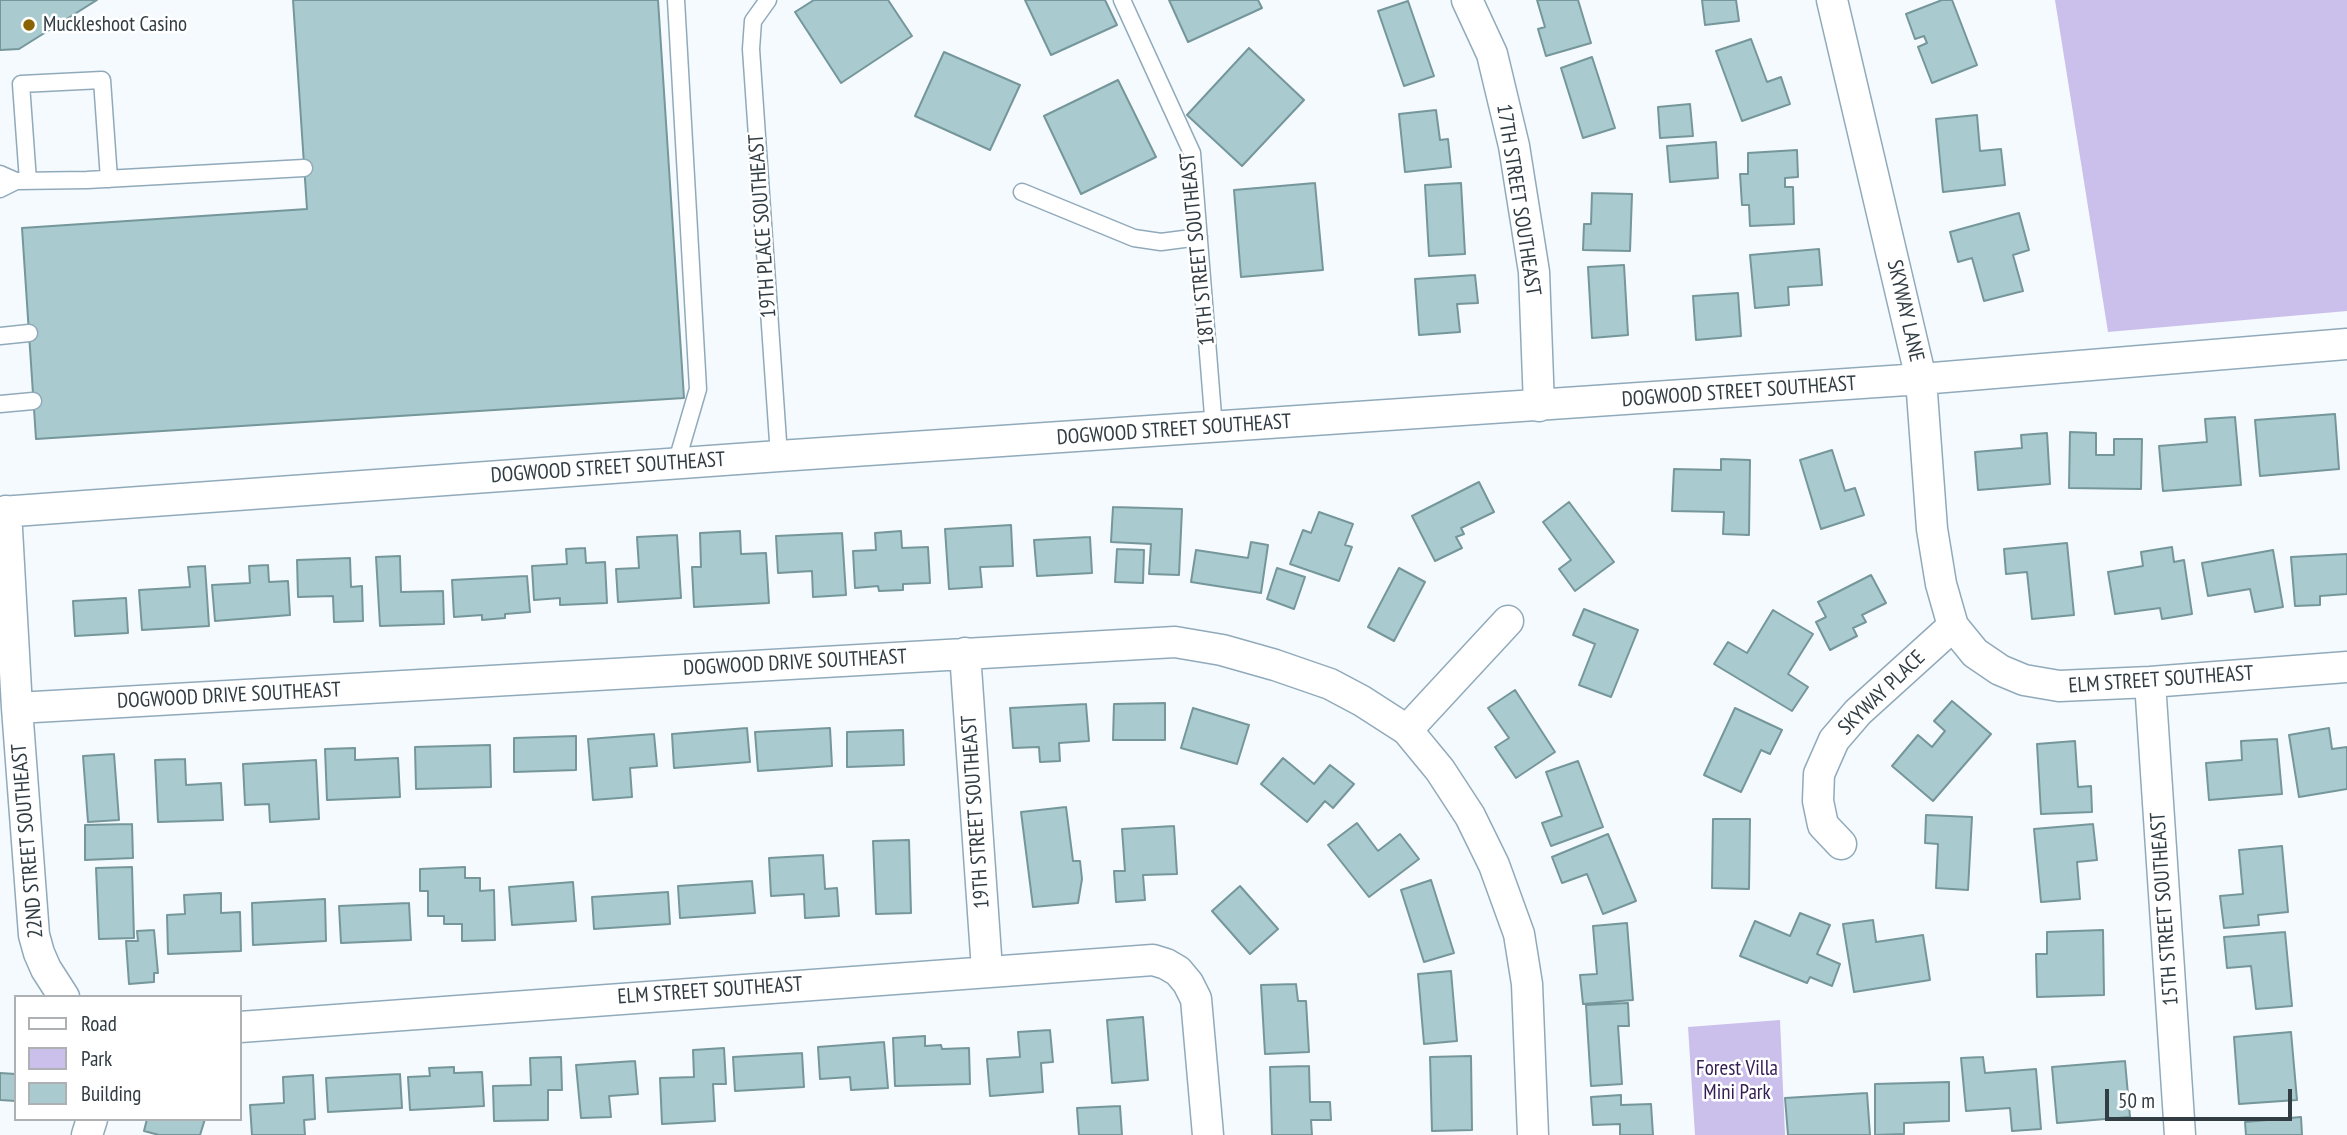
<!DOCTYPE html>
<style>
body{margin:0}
#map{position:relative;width:2347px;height:1135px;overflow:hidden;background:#f4fafd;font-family:"PT Sans Narrow",sans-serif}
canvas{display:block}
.legend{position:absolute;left:14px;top:995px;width:228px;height:126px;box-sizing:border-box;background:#fff;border:2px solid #adb1b4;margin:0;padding:9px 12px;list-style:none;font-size:21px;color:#313c43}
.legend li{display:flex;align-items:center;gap:14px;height:35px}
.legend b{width:35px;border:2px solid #adb1b4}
.scale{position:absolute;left:2105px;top:1089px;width:187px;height:32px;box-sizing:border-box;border:4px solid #313c43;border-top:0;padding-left:9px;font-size:21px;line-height:24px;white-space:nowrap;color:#313c43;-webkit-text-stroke:5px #fff;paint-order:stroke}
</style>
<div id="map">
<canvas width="2347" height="1135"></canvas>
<ul class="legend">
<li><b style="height:9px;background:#fff"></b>Road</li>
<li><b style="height:19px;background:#cbbfeb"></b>Park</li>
<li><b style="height:19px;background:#a9cbcf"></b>Building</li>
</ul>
<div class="scale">50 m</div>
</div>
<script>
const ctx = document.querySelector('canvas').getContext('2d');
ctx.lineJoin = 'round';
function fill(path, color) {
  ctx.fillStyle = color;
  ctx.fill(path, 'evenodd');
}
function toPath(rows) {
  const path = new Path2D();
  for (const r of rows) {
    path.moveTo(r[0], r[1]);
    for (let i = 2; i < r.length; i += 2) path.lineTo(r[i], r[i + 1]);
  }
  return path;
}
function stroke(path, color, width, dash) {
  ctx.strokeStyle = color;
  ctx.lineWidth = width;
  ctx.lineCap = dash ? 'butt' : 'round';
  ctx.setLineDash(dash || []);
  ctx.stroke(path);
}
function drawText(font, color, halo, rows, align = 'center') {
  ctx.font = font + ' "PT Sans Narrow",sans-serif';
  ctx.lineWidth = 5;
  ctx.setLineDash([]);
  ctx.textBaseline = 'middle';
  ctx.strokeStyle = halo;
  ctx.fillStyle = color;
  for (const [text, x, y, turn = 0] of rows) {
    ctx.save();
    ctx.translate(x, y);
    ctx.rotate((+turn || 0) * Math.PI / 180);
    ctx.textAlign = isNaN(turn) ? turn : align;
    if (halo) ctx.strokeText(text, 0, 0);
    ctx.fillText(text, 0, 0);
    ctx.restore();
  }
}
fill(toPath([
 [2055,0,2347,0,2347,311,2108,332],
 [1780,1020,1785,1135,1695,1135,1688,1027]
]), '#cbbfeb');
const building = toPath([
 [0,0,97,0,19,49,0,50,0,0],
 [293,0,658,0,684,398,36,439,22,228,307,209,293,0],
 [814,0,888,0,912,36,841,83,795,12,814,0],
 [1025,0,1105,0,1117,25,1051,55,1025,0],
 [1169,0,1258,0,1262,8,1188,42,1169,0],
 [1537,0,1578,0,1591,43,1546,56,1538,29,1545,27,1537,0],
 [1702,0,1736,0,1739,21,1705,25,1702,0],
 [1942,0,1952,0,1977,65,1932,83,1918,47,1927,43,1924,36,1915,39,1906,14,1942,0],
 [1408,1,1434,76,1404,86,1378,11,1408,1],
 [1751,39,1767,82,1781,77,1790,104,1742,121,1716,51,1751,39],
 [1249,48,1304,100,1242,166,1187,115,1249,48],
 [944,52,1020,85,990,150,915,116,944,52],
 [1592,57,1615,128,1583,138,1561,68,1592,57],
 [1118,80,1156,157,1081,194,1044,116,1118,80],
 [1690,104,1693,136,1660,138,1658,107,1690,104],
 [1436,110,1440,140,1448,139,1451,167,1405,172,1399,114,1436,110],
 [1977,115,1980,151,2001,149,2005,185,1943,192,1936,119,1977,115],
 [1716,142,1718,178,1670,182,1667,146,1716,142],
 [1797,150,1798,177,1785,178,1785,187,1793,187,1794,224,1750,226,1749,205,1742,205,1740,174,1748,174,1748,153,1797,150],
 [1315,183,1323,270,1241,277,1234,190,1315,183],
 [1461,183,1465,254,1429,256,1425,185,1461,183],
 [1592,193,1632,194,1630,251,1583,250,1584,224,1591,224,1592,193],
 [2019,213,2029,250,2013,255,2023,291,1984,301,1972,258,1958,262,1950,232,2019,213],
 [1819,249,1822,285,1788,287,1789,305,1755,308,1750,255,1819,249],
 [1624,265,1628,335,1592,338,1588,267,1624,265],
 [1475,275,1478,303,1457,304,1460,332,1419,335,1415,279,1475,275],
 [1738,293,1741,336,1696,340,1693,296,1738,293],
 [2335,414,2339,469,2260,476,2255,420,2335,414],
 [2235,417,2241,485,2163,491,2159,446,2207,442,2205,419,2235,417],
 [2070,432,2096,433,2096,455,2114,455,2114,439,2142,439,2141,489,2069,488,2070,432],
 [2047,433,2050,484,1978,490,1975,452,2022,448,2021,435,2047,433],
 [1832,450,1845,491,1855,488,1864,515,1821,529,1800,460,1832,450],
 [1721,459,1750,460,1749,535,1723,534,1724,512,1672,511,1674,469,1721,470,1721,459],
 [1479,482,1494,512,1461,528,1464,534,1456,537,1462,548,1435,561,1412,516,1479,482],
 [1569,502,1614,562,1575,591,1559,569,1571,560,1543,522,1569,502],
 [1113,507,1182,509,1179,575,1149,574,1151,544,1111,542,1113,507],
 [1319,512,1353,524,1345,545,1352,547,1339,581,1290,564,1303,530,1311,533,1319,512],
 [1011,525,1013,566,980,567,982,587,949,589,945,529,1011,525],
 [740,531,741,554,766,553,769,603,694,607,692,567,701,567,700,533,740,531],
 [901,531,902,548,928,547,930,583,903,584,903,590,879,591,878,586,855,588,853,551,876,550,875,533,901,531],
 [842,533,846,595,813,597,812,571,778,573,776,536,842,533],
 [677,535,681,598,618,602,616,569,639,568,637,537,677,535],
 [1090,537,1092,573,1037,576,1034,540,1090,537],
 [1251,542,1268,545,1261,593,1191,582,1196,550,1248,558,1251,542],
 [2067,543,2074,615,2032,619,2027,572,2006,574,2004,549,2067,543],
 [2172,547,2174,562,2184,560,2192,614,2162,619,2160,608,2115,614,2108,572,2143,566,2141,552,2172,547],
 [585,548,586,563,605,562,607,603,560,605,560,598,534,600,532,566,567,564,566,549,585,548],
 [1117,549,1144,550,1143,583,1115,582,1117,549],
 [2273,550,2283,607,2255,612,2250,589,2208,596,2202,563,2273,550],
 [2347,554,2347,594,2320,596,2320,605,2295,606,2291,557,2347,554],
 [400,556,401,592,443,591,444,624,380,626,376,557,400,556],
 [350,558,351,587,362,586,363,621,334,622,333,596,298,597,297,560,350,558],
 [268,565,269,582,288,581,290,615,215,621,212,585,250,583,249,566,268,565],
 [205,566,209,626,142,630,139,590,190,587,188,567,205,566],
 [1277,568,1305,577,1294,609,1267,599,1277,568],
 [1399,568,1425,582,1394,641,1368,627,1399,568],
 [1871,575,1886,603,1862,615,1866,622,1853,628,1857,636,1830,650,1816,622,1826,617,1818,602,1871,575],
 [527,576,530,612,505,614,505,618,482,620,482,615,454,617,452,580,527,576],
 [126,598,128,633,75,636,73,601,126,598],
 [1584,609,1638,630,1611,697,1579,685,1595,644,1573,635,1584,609],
 [1773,610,1813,634,1788,674,1808,687,1792,711,1714,664,1728,642,1747,653,1773,610],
 [1515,690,1555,752,1516,778,1495,747,1509,738,1488,708,1515,690],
 [1952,701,1991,734,1933,801,1892,766,1918,735,1932,747,1945,731,1934,721,1952,701],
 [1165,703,1165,740,1113,740,1114,704,1165,703],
 [1086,704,1089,741,1059,743,1060,761,1040,762,1039,747,1013,748,1010,708,1086,704],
 [1193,708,1249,725,1237,764,1181,748,1193,708],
 [1735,708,1782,730,1770,754,1761,750,1741,792,1704,775,1735,708],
 [747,728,750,762,674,768,672,734,747,728],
 [830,728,832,766,758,771,755,732,830,728],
 [2329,728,2332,749,2347,747,2347,789,2299,797,2289,735,2329,728],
 [903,730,904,765,847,767,847,732,903,730],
 [654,734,657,766,630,768,632,797,593,800,588,739,654,734],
 [576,736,576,770,514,772,514,738,576,736],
 [2277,739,2282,794,2209,800,2206,763,2242,760,2241,741,2277,739],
 [2075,741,2078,787,2091,786,2092,812,2041,814,2037,744,2075,741],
 [490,745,491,787,416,789,415,747,490,745],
 [355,748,355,760,398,758,400,797,327,800,325,749,355,748],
 [114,754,119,820,88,822,83,756,114,754],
 [1283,758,1314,784,1330,765,1354,784,1333,808,1325,801,1307,822,1261,784,1283,758],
 [185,759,186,785,221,783,223,820,158,822,155,760,185,759],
 [316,760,319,819,270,822,269,804,245,805,243,764,316,760],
 [1578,761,1603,827,1551,846,1542,823,1562,816,1546,772,1578,761],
 [1066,807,1073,861,1080,861,1082,879,1078,903,1033,907,1021,812,1066,807],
 [1926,815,1972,817,1968,890,1936,888,1938,844,1925,843,1926,815],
 [1713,819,1750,819,1749,889,1712,888,1713,819],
 [1357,823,1378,851,1400,834,1419,859,1369,897,1328,845,1357,823],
 [132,824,133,858,85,860,85,825,132,824],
 [2093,824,2097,860,2077,862,2080,899,2041,902,2034,829,2093,824],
 [1174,826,1177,874,1143,875,1145,900,1116,902,1114,871,1125,871,1122,829,1174,826],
 [1608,834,1636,901,1603,914,1587,874,1562,883,1552,857,1608,834],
 [909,840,911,913,876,914,873,841,909,840],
 [2282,846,2288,912,2258,915,2259,925,2224,928,2220,896,2243,894,2239,850,2282,846],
 [823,855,825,889,837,888,839,916,805,918,804,894,771,896,769,858,823,855],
 [132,867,134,938,99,939,96,868,132,867],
 [465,867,465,878,480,878,480,891,494,890,495,940,462,941,462,924,444,924,444,916,428,916,428,891,420,891,420,869,465,867],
 [1431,880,1454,953,1424,962,1401,890,1431,880],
 [752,881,755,913,680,918,678,886,752,881],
 [573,882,576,921,512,925,509,887,573,882],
 [1240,886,1278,929,1250,954,1212,911,1240,886],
 [668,892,670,924,594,929,592,897,668,892],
 [221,893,221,913,240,912,241,951,168,954,167,915,185,914,184,895,221,893],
 [325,899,326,941,253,945,252,903,325,899],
 [409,903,411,940,341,943,339,906,409,903],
 [1800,913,1830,925,1817,954,1840,964,1832,986,1810,977,1807,983,1740,956,1755,921,1790,936,1800,913],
 [1873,920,1876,942,1923,935,1930,980,1854,992,1843,924,1873,920],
 [1627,923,1633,1000,1583,1004,1580,975,1597,974,1593,926,1627,923],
 [154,930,158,973,154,973,154,982,129,984,126,941,138,941,137,931,154,930],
 [2103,930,2104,995,2037,997,2036,954,2047,954,2047,932,2103,930],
 [2285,932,2292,1006,2256,1009,2251,966,2227,968,2224,937,2285,932],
 [1451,971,1457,1041,1424,1044,1418,974,1451,971],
 [1296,984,1298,1001,1306,1001,1309,1052,1265,1054,1261,985,1296,984],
 [1628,1003,1629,1026,1618,1026,1622,1084,1591,1086,1586,1005,1628,1003],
 [1143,1017,1148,1080,1112,1083,1107,1020,1143,1017],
 [1050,1030,1053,1062,1041,1063,1043,1092,990,1096,987,1059,1020,1057,1018,1032,1050,1030],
 [2291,1032,2297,1100,2239,1104,2234,1037,2291,1032],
 [925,1036,925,1046,941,1045,942,1049,969,1048,970,1084,895,1086,893,1038,925,1036],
 [884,1042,888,1088,851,1090,850,1077,820,1079,818,1047,884,1042],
 [724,1048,726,1084,713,1084,715,1121,662,1124,660,1078,694,1077,693,1050,724,1048],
 [802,1053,804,1087,735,1091,733,1057,802,1053],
 [1471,1056,1472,1130,1432,1131,1430,1057,1471,1056],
 [561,1057,562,1090,548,1090,548,1120,494,1121,493,1086,531,1085,530,1058,561,1057],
 [1983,1057,1985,1073,2036,1069,2041,1129,2012,1131,2010,1108,1966,1111,1961,1058,1983,1057],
 [635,1061,638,1094,609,1096,611,1117,581,1118,576,1065,635,1061],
 [2125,1061,2130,1117,2057,1123,2052,1067,2125,1061],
 [1309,1066,1310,1102,1330,1102,1331,1120,1311,1120,1312,1135,1272,1135,1270,1067,1309,1066],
 [454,1067,454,1073,482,1072,484,1106,410,1110,408,1077,430,1076,429,1068,454,1067],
 [0,1073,16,1074,16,1101,0,1100,0,1073],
 [400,1074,402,1108,328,1112,326,1078,400,1074],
 [313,1075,315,1119,304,1120,305,1135,252,1135,250,1105,284,1103,283,1077,313,1075],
 [1949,1082,1949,1121,1904,1123,1904,1134,1875,1135,1875,1084,1949,1082],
 [1867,1093,1870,1135,1788,1135,1785,1098,1867,1093],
 [1621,1095,1621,1105,1651,1104,1653,1135,1620,1135,1620,1124,1593,1125,1591,1097,1621,1095],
 [1120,1106,1122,1135,1079,1135,1077,1108,1120,1106],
 [2301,1117,2302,1135,2246,1135,2245,1122,2301,1117],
 [147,1119,205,1119,200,1135,159,1135,144,1131,147,1119]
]);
fill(building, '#a9cbcf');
stroke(building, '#75969a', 2);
const lane = toPath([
 [768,0,753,21,751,49,779,456],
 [1122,0,1192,153,1214,428],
 [0,174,16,181,0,189],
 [16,181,87,180,304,168],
 [28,181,21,84,102,80,109,179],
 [1022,192,1134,238,1161,242,1199,237],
 [0,336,29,333],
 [0,404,33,401],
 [676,464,698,389,676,0]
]);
const street = toPath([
 [1467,0,1492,54,1514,146,1534,272,1539,406],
 [1832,0,1921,379,1932,529,1941,584,1953,626,1975,653,2000,670,2024,680,2059,686,2150,682,2347,667],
 [6,511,17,708,34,935,39,953,46,969,64,997],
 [0,512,779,456,1921,379,2347,344],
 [965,653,987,970],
 [2150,682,2180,1135],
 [17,708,1175,642,1222,650,1275,665,1330,684,1362,701,1407,730,1440,770,1470,816,1494,865,1519,934,1527,984,1533,1135],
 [1407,730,1508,621],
 [1841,844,1823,825,1818,801,1819,774,1834,740,1858,712,1953,626],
 [240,1027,1153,960,1166,964,1178,971,1188,983,1196,999,1208,1135],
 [87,1135,92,1119]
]);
stroke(lane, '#91aabb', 19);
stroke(street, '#91aabb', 33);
stroke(lane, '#fff', 16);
stroke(street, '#fff', 30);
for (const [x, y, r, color] of [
 [29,25,7,"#896301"]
]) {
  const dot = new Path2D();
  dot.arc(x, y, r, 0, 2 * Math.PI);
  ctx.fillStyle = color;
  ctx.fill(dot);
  stroke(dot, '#fff', 2.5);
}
drawText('21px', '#313c43', '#fff', [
 ["Muckleshoot Casino",43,25]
], 'left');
drawText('21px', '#313c43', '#fff', [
 ["17TH STREET SOUTHEAST",1518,200,81],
 ["19TH PLACE SOUTHEAST",763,226,-94],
 ["18TH STREET SOUTHEAST",1198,249,-96],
 ["SKYWAY LANE",1905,311,77],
 ["DOGWOOD STREET SOUTHEAST",1739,392,-4],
 ["DOGWOOD STREET SOUTHEAST",1174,430,-4],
 ["DOGWOOD STREET SOUTHEAST",608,468,-4],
 ["DOGWOOD DRIVE SOUTHEAST",795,663,-3],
 ["ELM STREET SOUTHEAST",2161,680,-4],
 ["SKYWAY PLACE",1882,693,-44],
 ["DOGWOOD DRIVE SOUTHEAST",229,696,-3],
 ["19TH STREET SOUTHEAST",976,812,-94],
 ["22ND STREET SOUTHEAST",28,841,-95],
 ["15TH STREET SOUTHEAST",2165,909,-94],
 ["ELM STREET SOUTHEAST",710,991,-4]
]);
drawText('21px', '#331d54', '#fff', [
 ["Forest Villa",1737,1069],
 ["Mini Park",1737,1093]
]);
</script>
